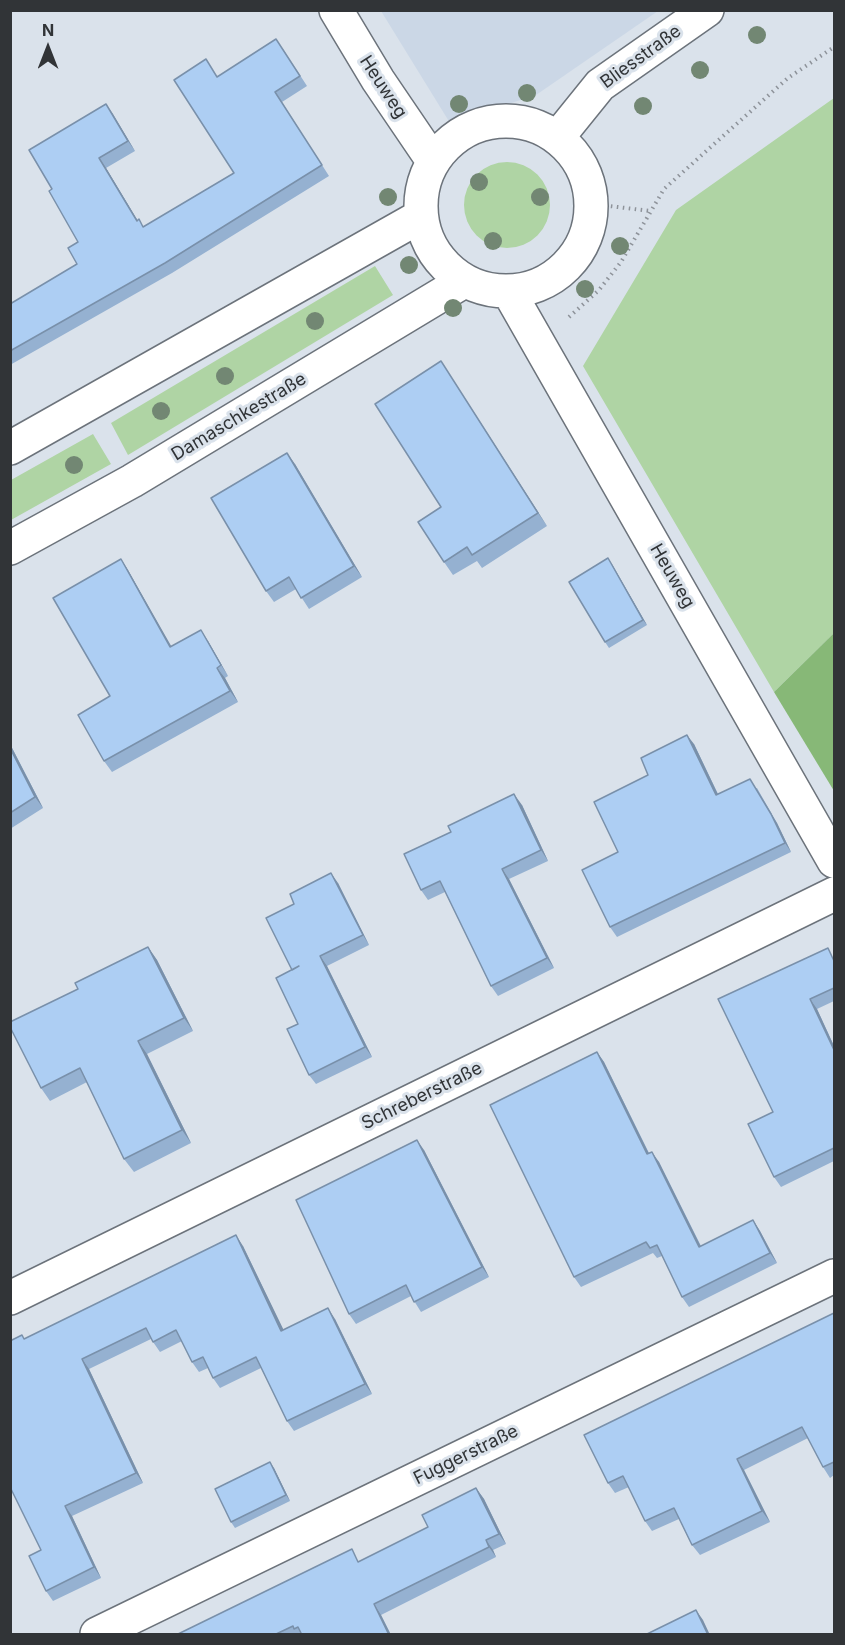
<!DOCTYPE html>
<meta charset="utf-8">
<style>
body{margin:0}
#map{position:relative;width:845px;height:1645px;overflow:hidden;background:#dae2eb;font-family:Inter,sans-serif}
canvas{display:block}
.frame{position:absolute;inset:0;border:12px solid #313437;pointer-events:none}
.north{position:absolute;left:18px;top:18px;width:60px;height:60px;-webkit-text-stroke:4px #dae2eb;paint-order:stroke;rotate:0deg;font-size:16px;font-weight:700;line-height:24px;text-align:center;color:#313437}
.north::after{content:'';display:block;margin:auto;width:21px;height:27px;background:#313437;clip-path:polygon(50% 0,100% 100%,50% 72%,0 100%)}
</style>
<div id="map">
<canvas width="845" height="1645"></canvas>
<div class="frame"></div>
<div class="north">N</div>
</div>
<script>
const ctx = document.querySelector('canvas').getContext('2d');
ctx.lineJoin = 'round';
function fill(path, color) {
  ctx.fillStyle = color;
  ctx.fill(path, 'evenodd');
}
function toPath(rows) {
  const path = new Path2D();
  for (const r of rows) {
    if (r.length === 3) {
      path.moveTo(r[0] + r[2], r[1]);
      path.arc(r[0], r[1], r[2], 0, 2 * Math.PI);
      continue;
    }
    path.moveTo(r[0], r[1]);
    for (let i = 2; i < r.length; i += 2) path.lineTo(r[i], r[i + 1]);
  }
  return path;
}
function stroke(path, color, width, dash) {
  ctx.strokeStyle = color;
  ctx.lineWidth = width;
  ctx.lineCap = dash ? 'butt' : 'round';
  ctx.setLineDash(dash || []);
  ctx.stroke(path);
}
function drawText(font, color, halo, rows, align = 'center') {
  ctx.font = font + ' Inter,sans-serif';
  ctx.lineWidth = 6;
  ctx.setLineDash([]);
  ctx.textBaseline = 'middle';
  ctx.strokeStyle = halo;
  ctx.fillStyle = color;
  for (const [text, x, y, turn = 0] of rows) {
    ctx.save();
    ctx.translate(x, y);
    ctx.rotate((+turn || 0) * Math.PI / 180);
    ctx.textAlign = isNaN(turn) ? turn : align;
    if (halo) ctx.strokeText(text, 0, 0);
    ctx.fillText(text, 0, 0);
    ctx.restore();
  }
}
fill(toPath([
 [381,11,658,11,536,95,450,123]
]), '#cbd7e6');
fill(toPath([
 [834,98,834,633,774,692,583,366,676,210],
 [507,205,43],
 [375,266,393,295,128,455,111,423],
 [93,434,111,464,11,520,11,480]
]), '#afd4a4');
fill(toPath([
 [834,633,834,791,774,692]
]), '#87b877');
const minor = toPath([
 [336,10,378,80,433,161],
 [506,206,85],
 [558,137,600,85,707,10],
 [509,292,834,861],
 [10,448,421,216],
 [10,548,132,481,464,281],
 [10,1298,834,894],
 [97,1634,834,1276]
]);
stroke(minor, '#6c737b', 36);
stroke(toPath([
 [593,204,650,211],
 [569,317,599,290,621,262,664,189,788,78,834,47]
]), '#8e939a', 4, [1.5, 4.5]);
stroke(minor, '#fff', 33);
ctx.fillStyle = '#728773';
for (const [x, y] of [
 [757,35],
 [700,70],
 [527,93],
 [459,104],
 [643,106],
 [479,182],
 [388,197],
 [540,197],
 [493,241],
 [620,246],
 [409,265],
 [585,289],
 [453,308],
 [315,321],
 [225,376],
 [161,411],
 [74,465]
]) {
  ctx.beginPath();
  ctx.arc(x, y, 9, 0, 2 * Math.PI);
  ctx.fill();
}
fill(toPath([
 [283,49,307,86,282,102,329,176,172,273,10,365,10,304,77,264,78,242,52,189,106,104,135,151,106,168,137,220,144,227,234,173,218,77],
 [450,375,547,526,482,568,477,561,453,575,444,562,441,507],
 [295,464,362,577,309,609,296,589,274,602,266,591],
 [608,558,647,625,609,648,605,642],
 [121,559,128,570,171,647,208,641,228,676,225,678,238,702,112,772,104,761],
 [10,744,43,808,10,829],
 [694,744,718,794,757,788,777,823,791,852,617,937,610,927,618,852],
 [522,805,548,861,509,879,554,968,498,996,491,986,445,892,428,900,421,890],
 [338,883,369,945,327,966,372,1057,316,1084,309,1075,298,1024,292,970],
 [148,947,157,960,193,1031,147,1054,191,1143,134,1172,124,1159,87,1082,50,1101,41,1088,78,989],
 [834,957,834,1001,817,1009,834,1046,834,1161,781,1187,774,1177,773,1112,718,999],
 [597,1052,604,1062,649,1153,659,1162,701,1246,753,1220,760,1231,777,1263,689,1307,682,1297,662,1256,657,1258,653,1253,581,1287,574,1277],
 [424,1150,489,1277,421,1312,411,1296,356,1324,349,1314],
 [243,1246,283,1330,335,1319,372,1394,294,1431,287,1421,261,1368,220,1388,213,1378,208,1368,199,1372,192,1362,182,1341,160,1352,151,1339,89,1369,143,1483,72,1516,101,1578,53,1601,46,1591,41,1550,24,1339],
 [834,1313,834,1475,830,1478,823,1467,808,1438,744,1470,770,1522,700,1555,692,1545,679,1519,652,1531,645,1521,629,1487,615,1493,608,1483],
 [274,1468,290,1501,235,1528,231,1522],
 [476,1488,484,1499,506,1544,493,1550,496,1557,381,1615,391,1635,176,1635,360,1561,428,1527]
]), '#95b1d1');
fill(toPath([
 [106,104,113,114,135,151,128,141],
 [99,158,106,168,144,231,137,221],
 [441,361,450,375,547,526,538,513],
 [287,453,295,464,362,577,354,566],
 [608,558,612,564,647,625,643,620],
 [121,559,128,570,178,658,170,647],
 [201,630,208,641,228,676,221,665],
 [217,668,225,678,238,702,230,691],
 [687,735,694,744,723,805,716,795],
 [10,744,43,808,35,797,10,748],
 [750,779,777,823,791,852,785,843],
 [514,794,522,805,548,861,541,850],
 [502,869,509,879,554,968,547,958],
 [331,873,338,883,369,945,363,935],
 [148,947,157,960,193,1031,184,1018],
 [320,956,327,966,372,1057,365,1047],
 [810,999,817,1009,834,1046,834,1050],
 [138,1041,147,1054,191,1143,182,1130],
 [597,1052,604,1062,654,1164,647,1154],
 [417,1140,424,1150,489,1277,482,1267],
 [652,1152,659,1162,706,1257,699,1247],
 [753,1220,760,1231,777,1263,770,1253],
 [236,1235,243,1246,289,1341,281,1331],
 [328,1308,335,1319,372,1394,365,1384],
 [82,1359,89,1369,143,1483,136,1473],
 [737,1459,744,1470,770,1522,762,1511],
 [270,1462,274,1468,290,1501,286,1495],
 [476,1488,484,1499,506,1544,499,1534],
 [65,1506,72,1516,101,1578,94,1567],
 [486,1540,493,1550,496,1557,489,1547],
 [374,1604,381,1615,391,1635,389,1635,388,1633],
 [696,1610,703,1620,710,1635,708,1635]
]), '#7990aa');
const building = toPath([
 [276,39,300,76,275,92,322,165,165,263,10,351,10,304,77,264,68,248,78,242,49,191,52,189,29,150,106,104,128,141,99,158,137,221,139,219,143,227,234,173,174,80,206,59,217,77,276,39],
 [441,361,538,513,472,555,467,547,444,562,418,522,441,507,375,404,441,361],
 [287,453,354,566,301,598,289,577,266,591,211,498,287,453],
 [608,558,643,620,605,642,569,582,608,558],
 [121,559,170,647,201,630,221,665,217,668,230,691,104,761,78,715,110,696,53,598,121,559],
 [687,735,716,795,750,779,771,814,785,843,610,927,582,870,618,852,594,802,648,775,641,758,687,735],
 [10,748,35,797,10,813,10,748],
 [514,794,541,850,502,869,547,958,491,986,440,881,421,890,404,854,451,832,448,826,514,794],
 [331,873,363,935,320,956,365,1047,309,1075,287,1029,298,1024,276,978,299,966,292,970,266,918,294,904,290,894,331,873],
 [148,947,184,1018,138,1041,182,1130,124,1159,80,1068,41,1088,10,1027,10,1022,78,989,75,983,148,947],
 [828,948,834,961,834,988,810,999,834,1050,834,1148,774,1177,748,1124,773,1112,718,999,828,948],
 [597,1052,647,1154,652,1152,699,1247,753,1220,770,1253,682,1297,657,1245,650,1248,646,1242,574,1277,490,1105,597,1052],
 [417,1140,482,1267,414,1302,406,1285,349,1314,296,1200,417,1140],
 [236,1235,281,1331,328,1308,365,1384,287,1421,256,1357,213,1378,203,1357,192,1362,176,1330,153,1342,146,1328,82,1359,136,1473,65,1506,94,1567,46,1591,29,1556,41,1550,10,1487,10,1341,22,1335,24,1339,236,1235],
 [834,1313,834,1462,823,1467,802,1427,737,1459,762,1511,692,1545,674,1508,645,1521,623,1476,608,1483,584,1435,834,1313],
 [270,1462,286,1495,231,1522,215,1489,270,1462],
 [476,1488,499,1534,486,1540,489,1547,374,1604,388,1633,385,1635,302,1635,298,1627,294,1629,293,1626,274,1635,176,1635,352,1549,358,1562,428,1527,422,1515,476,1488],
 [696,1610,708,1635,647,1635,647,1634,696,1610]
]);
fill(building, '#adcef3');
stroke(building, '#7990aa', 1.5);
drawText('18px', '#313437', '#dae2eb', [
 ["Bliesstraße",641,57,-36],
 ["Heuweg",383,87,57],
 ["Damaschkestraße",239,417,-31],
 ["Heuweg",672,576,60],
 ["Schreberstraße",422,1096,-26],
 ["Fuggerstraße",466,1455,-26]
]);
</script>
